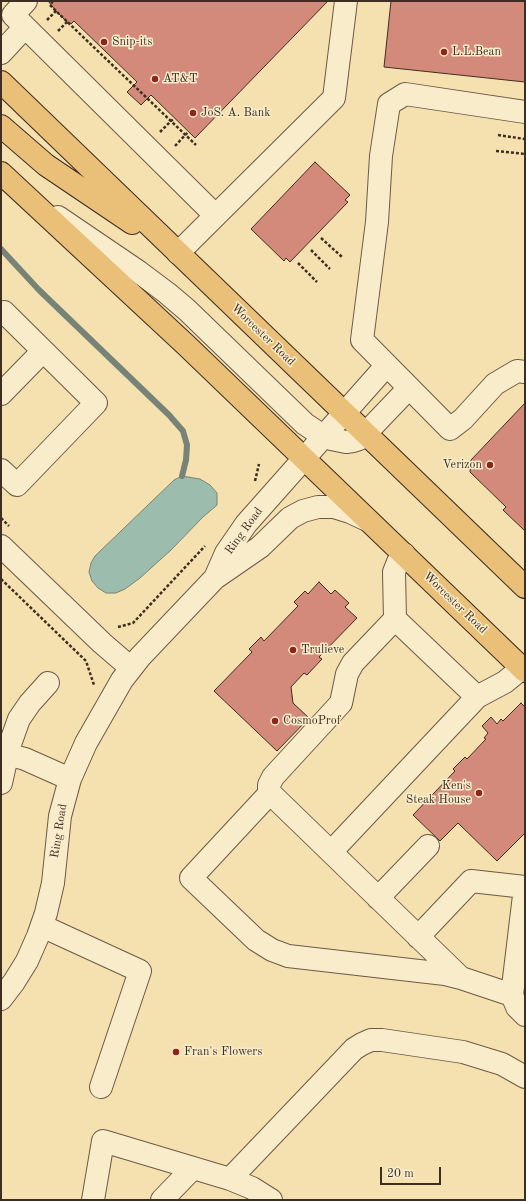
<!DOCTYPE html>
<style>
body{margin:0}
#map{position:relative;width:526px;height:1201px;overflow:hidden;background:#f5e1af;font-family:"Old Standard TT",serif}
canvas{display:block}
.frame{position:absolute;inset:0;border:2px solid #3e2d23;pointer-events:none}
.scale{position:absolute;left:380px;top:1167px;width:61px;height:18px;box-sizing:border-box;border:2px solid #3e2d23;border-top:0;padding-left:5px;font-size:12px;line-height:14px;white-space:nowrap;color:#3e2d23;-webkit-text-stroke:3px #f8eccb;paint-order:stroke}
</style>
<div id="map">
<canvas width="526" height="1201"></canvas>
<div class="frame"></div>
<div class="scale">20 m</div>
</div>
<script>
const ctx = document.querySelector('canvas').getContext('2d');
ctx.lineJoin = 'round';
function fill(path, color) {
  ctx.fillStyle = color;
  ctx.fill(path, 'evenodd');
}
function toPath(rows) {
  const path = new Path2D();
  for (const r of rows) {
    path.moveTo(r[0], r[1]);
    for (let i = 2; i < r.length; i += 2) path.lineTo(r[i], r[i + 1]);
  }
  return path;
}
function stroke(path, color, width, dash) {
  ctx.strokeStyle = color;
  ctx.lineWidth = width;
  ctx.lineCap = dash ? 'butt' : 'round';
  ctx.setLineDash(dash || []);
  ctx.stroke(path);
}
function drawText(font, color, halo, rows, align = 'center') {
  ctx.font = font + ' "Old Standard TT",serif';
  ctx.lineWidth = 3;
  ctx.setLineDash([]);
  ctx.textBaseline = 'middle';
  ctx.strokeStyle = halo;
  ctx.fillStyle = color;
  for (const [text, x, y, turn = 0] of rows) {
    ctx.save();
    ctx.translate(x, y);
    ctx.rotate((+turn || 0) * Math.PI / 180);
    ctx.textAlign = isNaN(turn) ? turn : align;
    if (halo) ctx.strokeText(text, 0, 0);
    ctx.fillText(text, 0, 0);
    ctx.restore();
  }
}
const water = toPath([
 [182,476,200,479,210,485,217,493,217,505,203,517,171,550,140,578,125,589,116,593,106,593,98,588,92,581,89,572,91,563,95,556,174,480,182,476]
]);
fill(water, '#9cbdad');
stroke(water, '#768376', 1);
stroke(toPath([
 [1,249,39,290,169,415,183,431,187,445,186,460,182,476]
]), '#768376', 6);
const building = toPath([
 [48,1,328,1,195,138,151,95,141,105,127,92,137,82,74,21,71,24,67,22,56,11,48,1],
 [391,1,525,1,525,82,384,67,391,1],
 [315,162,350,195,345,200,348,202,290,262,286,258,284,261,251,229,315,162],
 [525,403,525,531,503,510,506,507,470,472,471,460,525,403],
 [319,582,331,594,335,590,349,603,345,607,357,618,319,657,322,659,307,675,304,673,291,687,293,703,309,718,277,751,214,691,252,652,249,649,261,637,264,641,298,606,294,602,305,591,308,594,319,582],
 [521,703,525,707,525,833,497,861,458,823,440,841,413,815,455,771,453,769,465,757,467,759,486,739,484,738,488,733,482,726,491,717,497,724,501,719,503,721,521,703]
]);
fill(building, '#d48a7b');
stroke(building, '#3e2d23', 1);
const minor = toPath([
 [26,1,13,15,215,215],
 [1,53,25,27],
 [525,112,405,94,389,104,381,156,377,222,362,340,450,429,463,419,495,384,517,371,525,372],
 [58,217,139,272,167,293,187,310,305,424,323,436,331,439,346,442,353,441,359,439,365,434,409,388],
 [178,253,334,98,346,1],
 [1,315,4,312,96,403,17,485,1,470],
 [1,394,43,351],
 [1,546,102,643,131,668],
 [404,554,398,562,394,572,395,619,353,663,347,674,341,703,273,777,269,785,269,789,270,793,461,978],
 [215,578,260,547,290,518,303,511,318,507,334,507,350,512,367,520],
 [395,619,477,697],
 [7,754,25,759,70,779],
 [1,783,9,747,19,719,30,703,48,683],
 [270,793,191,878,256,940,272,950,288,956,445,974,461,978,512,995],
 [331,852,477,697,505,682,522,668],
 [378,898,428,846],
 [42,926,140,971,101,1087],
 [418,937,471,881,525,887,512,995,517,1007,525,1015],
 [1,999,14,982,27,961,38,936,46,913,53,883,60,816,70,779,86,743,122,680,140,657,215,578,226,553,246,524,386,366],
 [230,1179,354,1049,362,1044,371,1040,382,1040,463,1052,502,1064,525,1077],
 [93,1200,103,1141,230,1179,252,1188,271,1200],
 [162,1200,193,1168]
]);
const highway = toPath([
 [1,82,525,587],
 [1,126,46,165,132,223],
 [1,173,186,345,525,671]
]);
stroke(minor, '#6c5a46', 24);
stroke(highway, '#3e2d23', 24);
stroke(toPath([
 [53,1,50,5,56,11,196,145],
 [47,20,56,11],
 [58,31,67,22],
 [160,132,174,118],
 [498,135,525,139],
 [175,146,188,132],
 [496,151,525,154],
 [321,238,342,257],
 [311,250,330,269],
 [298,263,317,282],
 [255,481,259,464],
 [1,518,9,526],
 [1,579,86,661,94,685],
 [118,627,133,623,205,546]
]), '#3e2d23', 2.5, [3, 2]);
stroke(minor, '#f8eccb', 22);
stroke(highway, '#eac078', 22);
for (const [x, y, r, color] of [
 [104,42,4,"#8f2418"],
 [444,52,4,"#8f2418"],
 [155,79,4,"#8f2418"],
 [193,113,4,"#8f2418"],
 [490,465,4,"#8f2418"],
 [293,650,4,"#8f2418"],
 [275,721,4,"#8f2418"],
 [479,793,4,"#8f2418"],
 [176,1052,4,"#8f2418"]
]) {
  const dot = new Path2D();
  dot.arc(x, y, r, 0, 2 * Math.PI);
  ctx.fillStyle = color;
  ctx.fill(dot);
  stroke(dot, '#f8eccb', 1.5);
}
drawText('12px', '#3e2d23', '#f8eccb', [
 ["Snip-its",112,42],
 ["L.L.Bean",452,52],
 ["AT&T",163,79],
 ["JoS. A. Bank",201,113],
 ["Verizon",482,465,"right"],
 ["Trulieve",301,650],
 ["CosmoProf",283,721],
 ["Ken's",471,786,"right"],
 ["Steak House",471,800,"right"],
 ["Fran's Flowers",184,1052]
], 'left');
drawText('12px', '#3e2d23', '#f8eccb', [
 ["Worcester Road",263,335,44],
 ["Ring Road",244,531,-54],
 ["Worcester Road",455,603,44],
 ["Ring Road",59,831,-81]
]);
</script>
